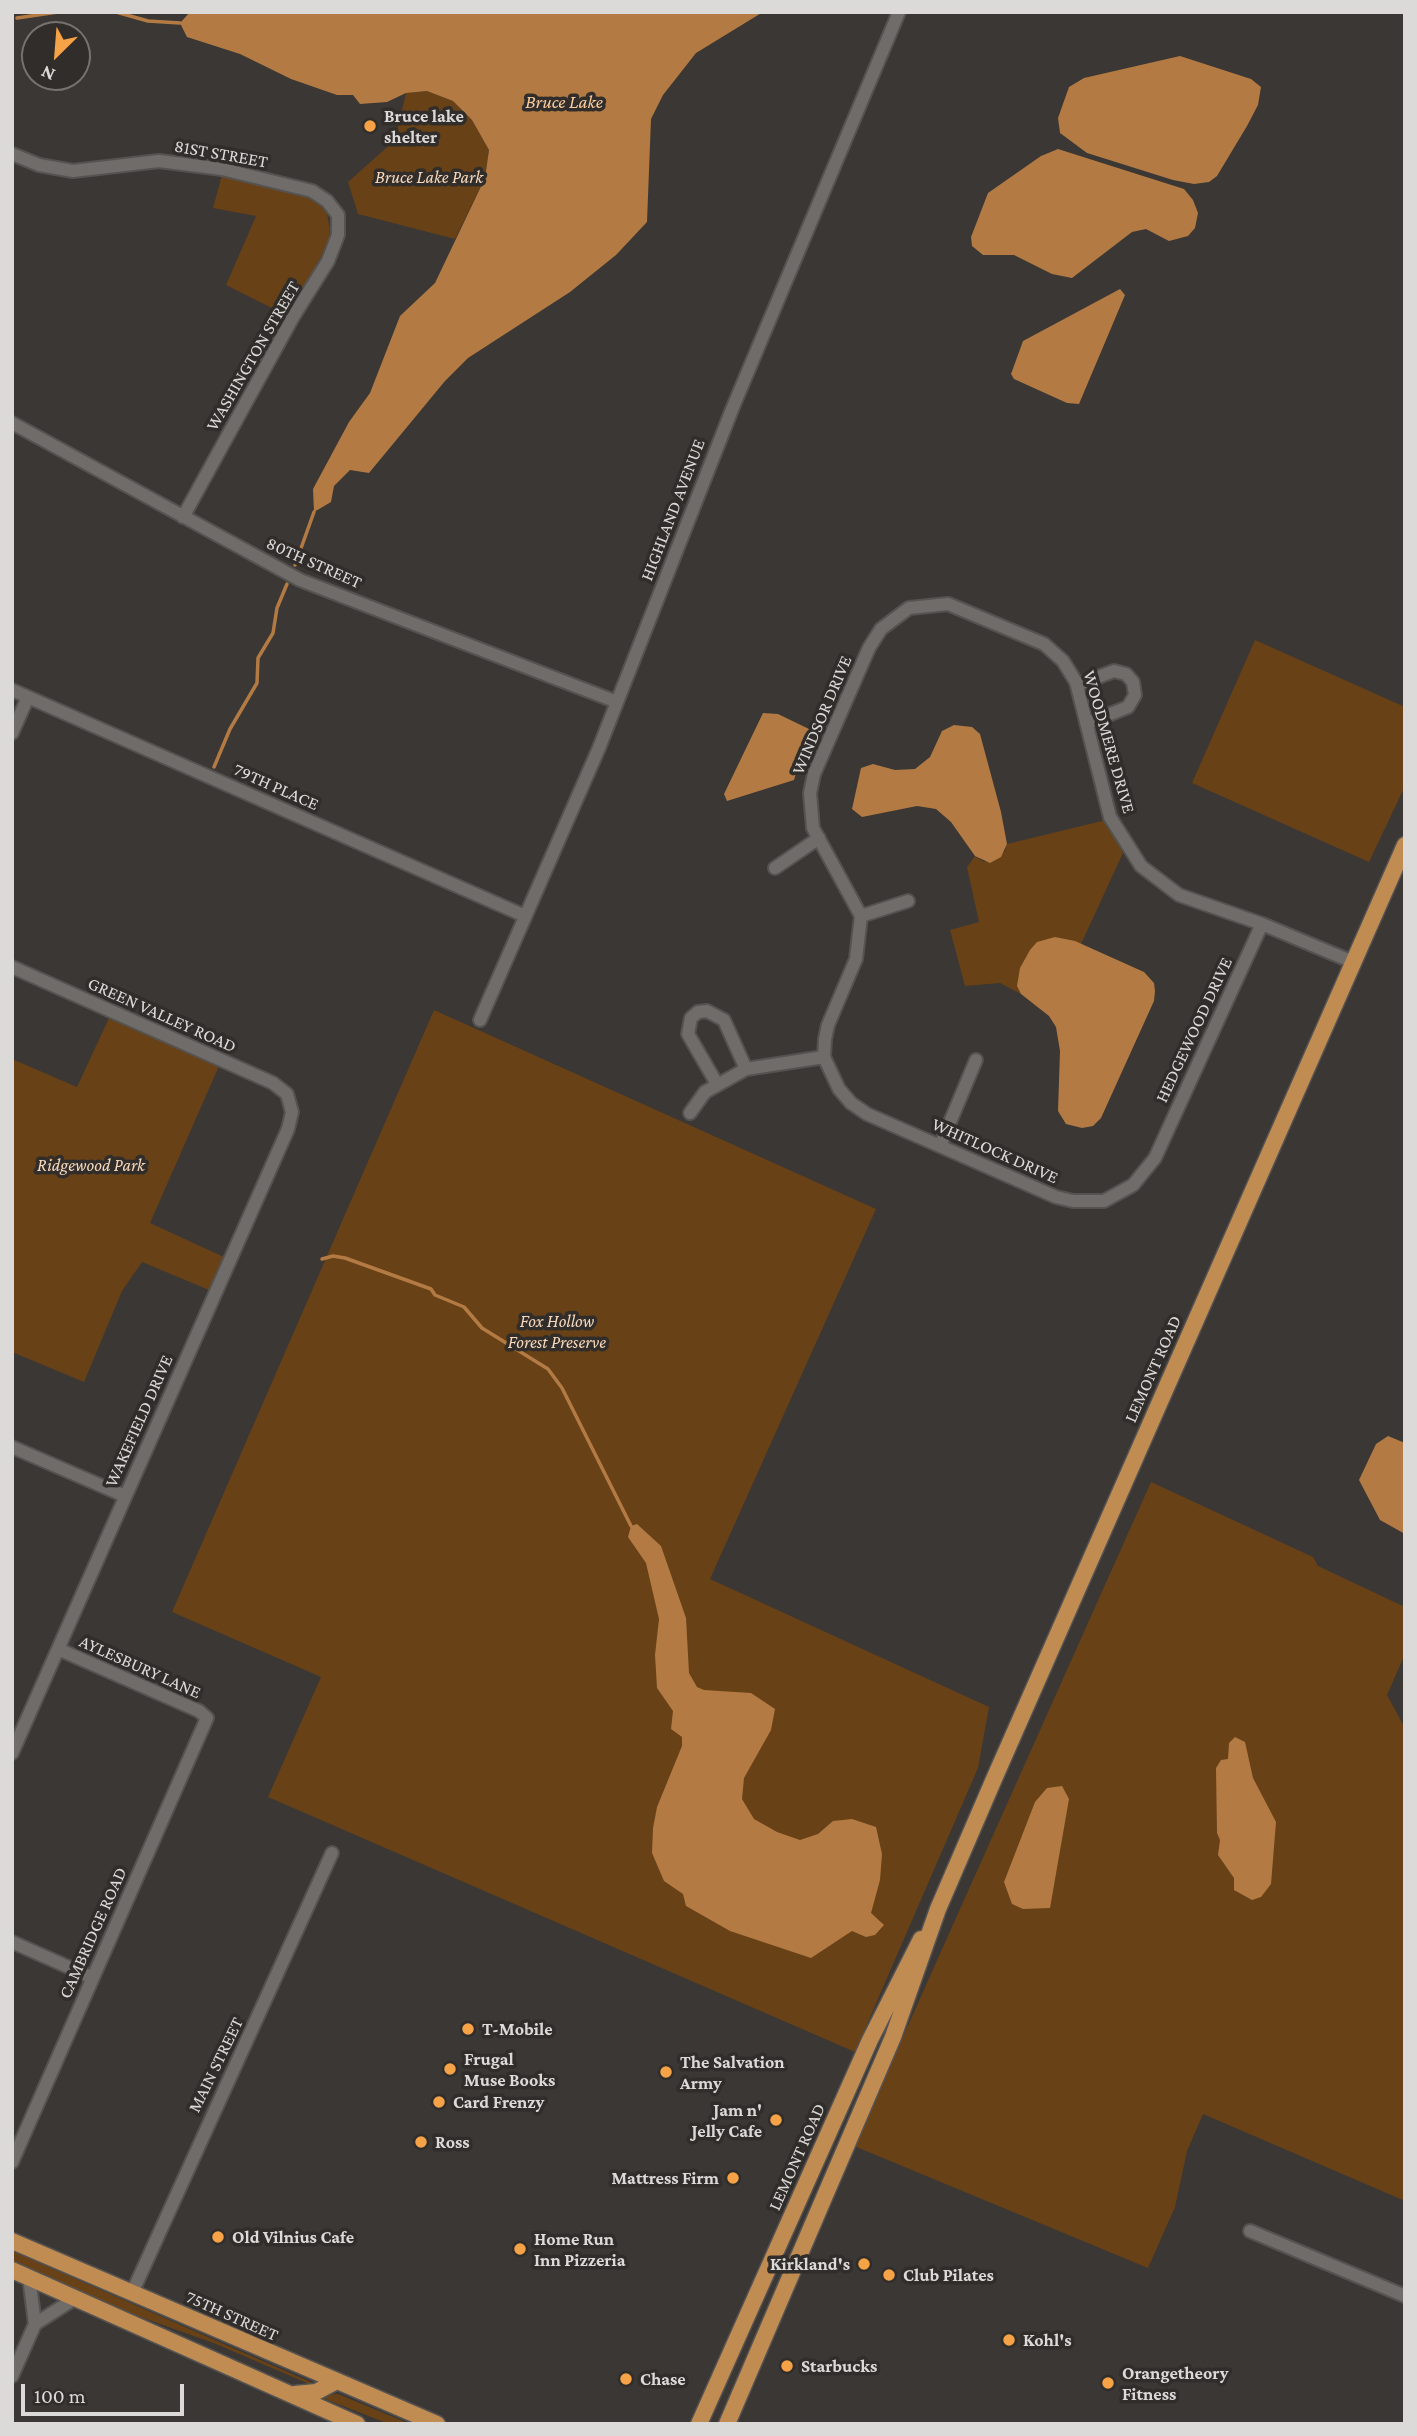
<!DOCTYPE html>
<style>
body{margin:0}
#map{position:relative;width:1417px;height:2436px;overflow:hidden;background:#3a3734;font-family:"Crimson Pro",serif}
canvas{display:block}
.frame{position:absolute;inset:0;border:14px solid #dcdad9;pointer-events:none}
.north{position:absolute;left:21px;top:21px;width:70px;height:70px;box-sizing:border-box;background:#302d2a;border:2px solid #757270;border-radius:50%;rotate:205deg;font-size:19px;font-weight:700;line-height:28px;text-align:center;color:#dcdad9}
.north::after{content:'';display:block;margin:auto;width:24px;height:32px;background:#f6a247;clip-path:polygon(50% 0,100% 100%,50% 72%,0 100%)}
.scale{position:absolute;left:21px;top:2384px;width:163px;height:32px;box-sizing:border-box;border:4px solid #dcdad9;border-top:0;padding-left:9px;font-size:21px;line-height:24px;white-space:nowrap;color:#dcdad9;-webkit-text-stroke:5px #302d2a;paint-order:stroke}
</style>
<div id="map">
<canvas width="1417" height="2436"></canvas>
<div class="frame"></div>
<div class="north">N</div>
<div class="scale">100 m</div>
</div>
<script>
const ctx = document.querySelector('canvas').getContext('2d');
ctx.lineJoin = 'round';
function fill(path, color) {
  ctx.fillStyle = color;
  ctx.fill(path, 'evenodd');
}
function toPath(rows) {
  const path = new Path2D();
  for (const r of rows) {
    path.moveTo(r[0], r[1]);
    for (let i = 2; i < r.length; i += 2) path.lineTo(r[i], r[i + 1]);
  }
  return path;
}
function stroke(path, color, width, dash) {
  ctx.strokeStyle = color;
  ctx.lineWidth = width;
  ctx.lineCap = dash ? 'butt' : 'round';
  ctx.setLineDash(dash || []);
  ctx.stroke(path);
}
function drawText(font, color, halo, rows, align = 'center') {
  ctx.font = font + ' "Crimson Pro",serif';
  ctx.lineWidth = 7;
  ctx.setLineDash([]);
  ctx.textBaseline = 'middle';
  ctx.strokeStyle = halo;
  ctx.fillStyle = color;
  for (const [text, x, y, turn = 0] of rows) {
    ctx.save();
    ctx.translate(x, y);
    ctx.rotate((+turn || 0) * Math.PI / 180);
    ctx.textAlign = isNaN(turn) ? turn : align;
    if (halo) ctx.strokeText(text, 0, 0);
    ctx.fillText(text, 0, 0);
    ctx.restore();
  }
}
fill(toPath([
 [428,91,453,101,472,120,489,150,485,178,455,239,358,214,348,182,395,140,406,93],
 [222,175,306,196,319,204,327,214,330,229,328,244,288,316,226,285,256,216,213,208],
 [1255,640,1405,707,1405,786,1369,862,1192,783],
 [1106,820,1123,853,1081,944,1055,937,1017,986,1021,994,1000,983,965,986,950,930,979,922,967,867,975,856,984,862,1005,851,1007,844],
 [434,1010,876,1209,710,1579,989,1707,978,1768,855,2052,268,1797,321,1677,172,1612],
 [109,1018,219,1066,150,1223,224,1257,209,1290,142,1262,122,1291,84,1382,12,1352,12,1059,77,1087],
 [1151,1482,1313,1557,1318,1566,1405,1607,1405,1654,1387,1695,1405,1728,1405,2201,1203,2114,1187,2151,1175,2207,1148,2268,854,2146],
 [12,2251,315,2384,314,2386,216,2344,135,2315,12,2261],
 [338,2394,410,2424,389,2424,325,2399,327,2395]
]), '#684117');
fill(toPath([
 [190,12,763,12,696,53,663,95,651,119,647,222,616,255,570,292,468,358,445,381,369,473,350,470,334,486,331,502,314,512,313,489,349,422,370,393,400,316,435,283,485,178,489,150,472,120,453,101,427,91,406,93,387,102,360,104,353,95,337,95,291,79,240,54,187,37,180,23],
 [1180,56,1251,79,1261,87,1258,105,1247,126,1217,176,1209,182,1194,184,1173,180,1087,153,1060,133,1058,118,1069,87,1084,78],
 [1058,149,1184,189,1193,200,1198,213,1195,228,1188,236,1169,241,1146,229,1132,232,1072,278,1052,274,1014,255,983,255,972,246,971,237,988,193,1041,156],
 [1120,289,1125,295,1079,404,1067,403,1014,379,1011,374,1023,341],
 [763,713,778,714,809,729,794,780,727,801,724,794],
 [954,725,972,727,980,734,1001,812,1007,844,1001,857,990,863,975,856,951,822,936,809,917,806,862,817,852,809,861,768,873,764,895,770,915,769,930,757,942,731],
 [1055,937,1075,941,1144,972,1154,983,1155,991,1154,1001,1101,1118,1093,1126,1082,1128,1066,1124,1058,1111,1060,1051,1056,1027,1049,1016,1021,994,1017,986,1020,968,1030,950,1037,942],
 [1388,1436,1405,1443,1405,1534,1380,1520,1359,1480,1376,1444],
 [637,1524,661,1546,686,1618,689,1673,697,1687,704,1690,751,1693,775,1709,771,1730,744,1778,742,1799,754,1819,777,1832,800,1840,818,1834,833,1821,852,1819,876,1827,882,1854,880,1880,871,1913,884,1925,875,1935,866,1937,852,1931,811,1958,730,1931,686,1906,683,1894,664,1881,652,1853,653,1828,657,1807,682,1746,682,1737,671,1729,673,1711,657,1688,655,1655,659,1619,646,1563,628,1537,631,1526],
 [1235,1737,1245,1742,1253,1778,1276,1822,1271,1884,1261,1897,1252,1900,1234,1890,1234,1878,1218,1855,1220,1840,1217,1833,1216,1768,1221,1760,1228,1759,1229,1743],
 [1062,1786,1069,1799,1050,1908,1023,1909,1012,1904,1004,1882,1035,1802,1047,1788]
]), '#b37b43');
stroke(toPath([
 [116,12,148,21,180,23],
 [17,18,58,12],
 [295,565,314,512],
 [214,767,230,729,257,683,258,658,273,633,277,608,287,584],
 [322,1259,333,1256,345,1258,431,1289,435,1295,464,1307,482,1328,548,1369,562,1388,631,1526]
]), '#b37b43', 3.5);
const minor = toPath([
 [12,154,39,165,73,171,159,161,222,169,312,191,327,201,338,215,338,235,328,261,293,317,183,517],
 [12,423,300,580,617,702],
 [1077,685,1114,671,1126,674,1133,682,1135,695,1128,707,1088,723],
 [12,690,525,916],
 [12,733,28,697],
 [775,868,819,838],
 [861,916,908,901],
 [1262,924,1155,1158,1133,1185,1104,1201,1073,1201,1056,1197,867,1114,851,1103,839,1089,824,1057,825,1039,828,1025,856,959,861,916,813,828,810,793,814,774,869,648,881,629,909,608,948,604,1044,644,1063,661,1076,682,1110,817,1141,866,1179,895,1262,924,1353,962],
 [12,967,273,1083,287,1094,292,1112,288,1129,12,1753],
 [480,1020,599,748,733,407,899,12],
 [717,1084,688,1034,691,1018,698,1012,707,1011,724,1020,746,1069],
 [690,1113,705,1092,746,1069,824,1057],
 [940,1146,976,1060],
 [12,1447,125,1496],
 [12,1942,93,1978],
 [12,2162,207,1718,199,1711,58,1649],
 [1250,2231,1405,2296],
 [132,2293,332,1853],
 [35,2324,74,2299],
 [12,2376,35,2324,29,2277]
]);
const major = toPath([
 [12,2241,437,2424],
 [12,2270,357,2424],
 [295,2394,316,2392,337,2381],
 [699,2424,870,2040,921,1939],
 [727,2424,893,2037,938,1909,994,1779,1405,845]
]);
stroke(minor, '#555351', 16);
stroke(major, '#555351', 19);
stroke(minor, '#6f6c69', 12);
stroke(major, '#c18c52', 16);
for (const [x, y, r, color] of [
 [370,126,7,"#f6a247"],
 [468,2029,7,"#f6a247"],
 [450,2069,7,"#f6a247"],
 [666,2072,7,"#f6a247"],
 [439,2102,7,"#f6a247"],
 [776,2120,7,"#f6a247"],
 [421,2142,7,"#f6a247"],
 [733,2178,7,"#f6a247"],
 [218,2237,7,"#f6a247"],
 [520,2249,7,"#f6a247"],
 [864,2264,7,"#f6a247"],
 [889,2275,7,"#f6a247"],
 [1009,2340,7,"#f6a247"],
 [787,2366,7,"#f6a247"],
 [626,2379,7,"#f6a247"],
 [1108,2383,7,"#f6a247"]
]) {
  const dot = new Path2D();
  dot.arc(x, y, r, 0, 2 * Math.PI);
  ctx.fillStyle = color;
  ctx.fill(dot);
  stroke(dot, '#302d2a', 2.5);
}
drawText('bold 18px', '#dcdad9', '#302d2a', [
 ["Bruce lake",384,116],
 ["shelter",384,137],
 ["T-Mobile",482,2029],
 ["Frugal",464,2059],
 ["Muse Books",464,2080],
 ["The Salvation",680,2062],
 ["Army",680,2083],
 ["Card Frenzy",453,2102],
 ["Jam n'",762,2110,"right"],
 ["Jelly Cafe",762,2131,"right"],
 ["Ross",435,2142],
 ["Mattress Firm",719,2178,"right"],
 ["Old Vilnius Cafe",232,2237],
 ["Home Run",534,2239],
 ["Inn Pizzeria",534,2260],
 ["Kirkland's",850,2264,"right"],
 ["Club Pilates",903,2275],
 ["Kohl's",1023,2340],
 ["Starbucks",801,2366],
 ["Orangetheory",1122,2373],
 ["Fitness",1122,2394],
 ["Chase",640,2379]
], 'left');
drawText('18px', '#dcdad9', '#302d2a', [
 ["81ST STREET",221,154,10],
 ["WASHINGTON STREET",253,356,-60],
 ["HIGHLAND AVENUE",673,510,-69],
 ["80TH STREET",314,563,24],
 ["WINDSOR DRIVE",822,715,-67],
 ["WOODMERE DRIVE",1109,742,74],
 ["79TH PLACE",276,787,24],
 ["GREEN VALLEY ROAD",162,1015,24],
 ["HEDGEWOOD DRIVE",1194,1030,-65],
 ["WHITLOCK DRIVE",995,1151,24],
 ["LEMONT ROAD",1153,1369,-66],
 ["WAKEFIELD DRIVE",139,1421,-66],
 ["AYLESBURY LANE",140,1667,24],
 ["CAMBRIDGE ROAD",93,1933,-66],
 ["MAIN STREET",216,2065,-64],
 ["LEMONT ROAD",797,2157,-66],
 ["75TH STREET",232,2316,24]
]);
drawText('italic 18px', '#f8d8bb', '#302d2a', [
 ["Bruce Lake Park",429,177],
 ["Ridgewood Park",91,1165],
 ["Fox Hollow",557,1321],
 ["Forest Preserve",557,1342]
]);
drawText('italic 19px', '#facb9f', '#302d2a', [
 ["Bruce Lake",564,102]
]);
</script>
